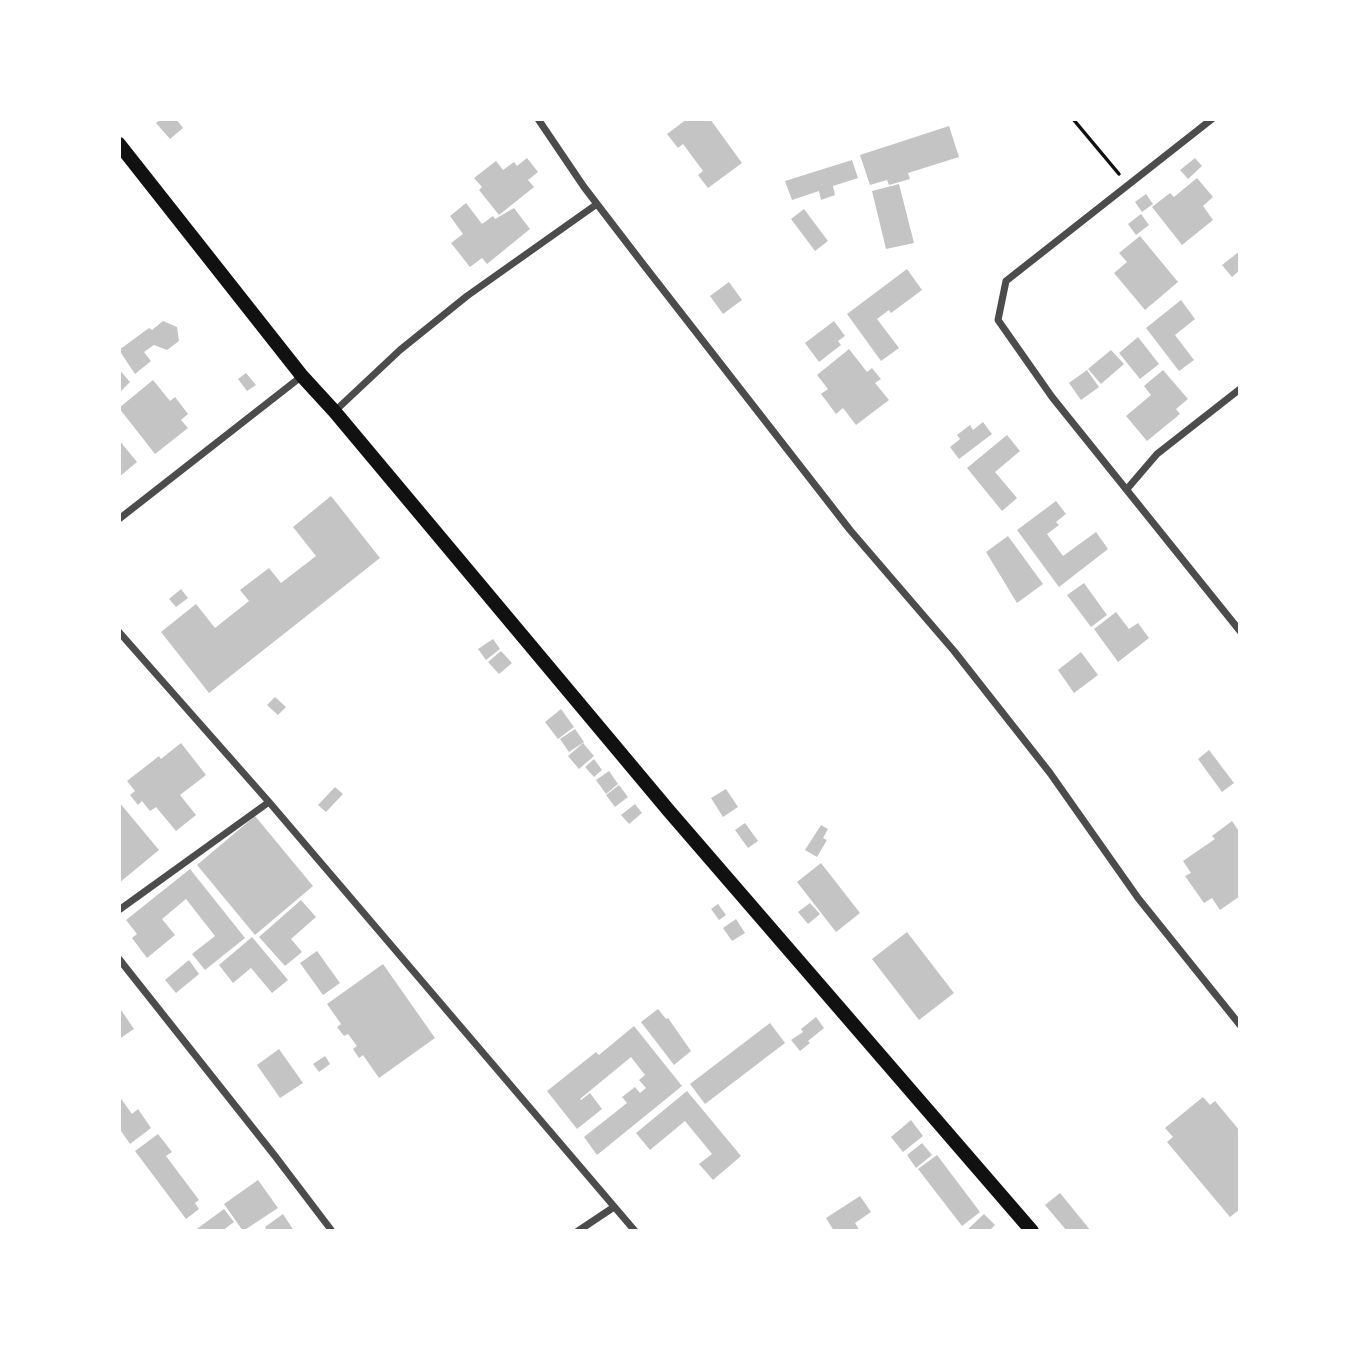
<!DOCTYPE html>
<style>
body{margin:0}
#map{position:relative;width:1359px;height:1350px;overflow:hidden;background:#fff;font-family:"Space Grotesk",sans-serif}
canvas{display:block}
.frame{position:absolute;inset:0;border:121px solid #fff;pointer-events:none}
</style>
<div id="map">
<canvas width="1359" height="1350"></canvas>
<div class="frame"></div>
</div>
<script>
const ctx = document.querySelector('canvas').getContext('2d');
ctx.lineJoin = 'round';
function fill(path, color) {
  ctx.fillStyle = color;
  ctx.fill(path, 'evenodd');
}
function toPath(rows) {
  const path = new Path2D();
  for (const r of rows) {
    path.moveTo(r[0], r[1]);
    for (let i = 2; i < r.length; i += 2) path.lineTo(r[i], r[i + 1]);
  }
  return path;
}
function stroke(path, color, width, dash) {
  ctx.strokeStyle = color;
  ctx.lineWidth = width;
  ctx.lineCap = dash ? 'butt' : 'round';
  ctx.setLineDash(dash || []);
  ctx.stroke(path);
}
fill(toPath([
 [161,119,176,119,183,128,170,139,156,123],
 [687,119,710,119,742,163,708,188,698,175,703,171,683,144,678,148,667,134],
 [949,126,959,157,908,173,910,179,889,185,887,180,870,185,860,155],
 [527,158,538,172,528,180,534,187,499,215,479,190,482,187,474,178,496,161,503,170,514,162,517,166],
 [1195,158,1202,166,1188,179,1180,170],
 [852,160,858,178,833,186,835,195,821,200,819,191,792,200,785,181],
 [1197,178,1213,197,1203,206,1213,220,1182,245,1152,207,1170,193,1174,197],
 [899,184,914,243,886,249,872,191],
 [1146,194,1153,204,1142,212,1135,202],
 [466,203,482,224,493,216,495,219,514,208,530,229,487,264,482,258,470,267,451,243,463,234,450,216],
 [804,209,828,241,815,251,791,219],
 [1141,214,1149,225,1136,235,1128,224],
 [1140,236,1178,282,1145,310,1114,273,1127,262,1119,253],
 [1240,251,1240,270,1232,277,1222,265],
 [907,269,922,290,891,313,889,310,877,319,899,348,881,361,847,314],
 [729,282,742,300,723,314,710,296],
 [1181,300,1195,319,1175,335,1194,360,1179,371,1146,328],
 [163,321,177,327,179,341,167,350,154,345,144,352,151,361,135,374,119,350,149,328,152,330],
 [834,321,845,336,838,341,841,345,819,362,805,343],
 [1138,337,1159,364,1140,379,1119,353],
 [849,349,867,372,872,368,881,379,875,383,889,400,856,425,843,408,836,414,821,394,828,389,817,375],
 [1111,350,1124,364,1101,384,1088,369],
 [119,369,130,382,121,391,119,389],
 [1087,370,1099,387,1081,400,1069,383],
 [1163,370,1188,399,1176,409,1180,414,1147,441,1126,416,1151,395,1144,386],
 [246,373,256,385,247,391,238,379],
 [153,380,170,401,175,397,188,414,181,420,188,428,155,454,119,408],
 [983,422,992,434,959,459,950,447,960,439,957,435,970,425,973,430],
 [1007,435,1020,451,995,472,1017,498,1002,511,967,468],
 [119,440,137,462,119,477],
 [331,496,380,558,209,693,161,632,196,604,215,628,249,601,240,590,269,568,281,583,316,556,293,527],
 [1056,501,1066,514,1056,522,1059,525,1047,534,1063,556,1096,532,1108,549,1059,587,1017,530],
 [1008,536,1043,584,1017,603,986,552],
 [1084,583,1107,615,1091,627,1067,595],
 [181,589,188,598,176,607,169,599],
 [1116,612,1129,629,1138,623,1149,638,1118,662,1094,629],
 [493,639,500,649,486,660,478,649],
 [501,651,512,663,499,674,488,662],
 [1081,652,1098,675,1074,693,1058,670],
 [275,697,286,707,278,715,267,705],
 [561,709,574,727,558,739,545,722],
 [575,729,584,742,569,752,560,739],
 [181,743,206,775,180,795,196,815,176,831,156,807,150,811,142,801,138,805,130,795,135,791,127,781,159,756,161,759],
 [583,743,594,756,579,769,568,756],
 [1209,750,1234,783,1222,792,1198,759],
 [594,759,602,770,594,777,585,767],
 [609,771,618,784,606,794,596,780],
 [619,785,628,797,615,807,606,795],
 [335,787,343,794,326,812,318,805],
 [726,789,738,807,723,817,711,798],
 [119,802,159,850,119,883],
 [635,804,642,813,629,824,621,815],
 [255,816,313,886,255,935,197,865],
 [1232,821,1240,833,1240,896,1220,910,1212,898,1204,903,1185,876,1191,873,1183,861,1215,839,1212,836],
 [745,823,758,841,748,848,735,830],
 [821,825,828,829,823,838,827,840,817,857,805,850],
 [821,863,860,913,836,932,797,882],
 [190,869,245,938,205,970,192,954,215,936,186,899,162,919,175,935,147,958,132,938,137,934,126,920],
 [301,900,316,917,291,939,302,952,285,966,259,937],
 [810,903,820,914,808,924,798,912],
 [718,904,726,915,719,920,711,909],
 [736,919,745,933,732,941,723,928],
 [907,932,954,993,919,1020,872,959],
 [252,937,288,980,272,993,251,968,233,983,219,965],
 [317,951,340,983,323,995,300,963],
 [189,960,199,974,176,993,165,980],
 [383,964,435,1038,379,1078,363,1055,359,1058,353,1049,357,1046,348,1034,344,1036,337,1027,341,1024,327,1004],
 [119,1007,134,1029,119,1039],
 [658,1009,666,1019,668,1018,691,1051,674,1065,641,1022],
 [816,1017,824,1028,808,1041,810,1043,800,1051,791,1040,803,1032,801,1029],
 [770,1023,785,1043,705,1104,690,1084],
 [634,1026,682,1086,597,1155,584,1137,627,1103,622,1097,635,1087,640,1093,646,1088,639,1080,645,1075,631,1057,580,1099,581,1100,590,1093,602,1109,577,1129,547,1091,596,1052,599,1055],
 [279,1049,303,1083,280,1098,257,1065],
 [325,1056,330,1064,319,1072,313,1064],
 [687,1091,741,1156,713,1180,699,1164,712,1154,685,1121,650,1150,636,1133],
 [119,1096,132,1114,138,1109,151,1128,130,1144,119,1128],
 [1203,1097,1210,1105,1215,1101,1240,1131,1240,1209,1230,1217,1167,1142,1173,1137,1165,1128],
 [911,1120,923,1136,903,1152,891,1137],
 [158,1134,172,1152,166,1156,199,1200,195,1203,199,1209,186,1219,135,1151],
 [922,1143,932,1155,916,1168,907,1155],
 [937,1155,980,1212,962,1226,918,1169],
 [258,1180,278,1208,243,1231,224,1204],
 [1060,1193,1091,1231,1067,1231,1045,1205],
 [860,1196,871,1212,855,1223,860,1231,834,1231,826,1218],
 [224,1209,234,1222,222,1231,194,1231],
 [283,1214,294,1231,267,1231,265,1227],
 [984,1214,995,1225,989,1231,966,1231]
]), '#c4c4c4');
stroke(toPath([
 [1073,119,1119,174]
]), '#111', 3.5);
stroke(toPath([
 [538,119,584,187,643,264,850,530,954,651,1050,773,1138,898,1240,1025],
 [1212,119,1006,281,998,320,1052,397,1240,631],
 [335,411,400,350,467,296,597,204],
 [1127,489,1157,454,1240,389],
 [119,519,302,376],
 [119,632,269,802,635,1231],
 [119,910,269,802],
 [119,959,275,1156,332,1231],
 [578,1231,614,1207]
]), '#4c4c4c', 7);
stroke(toPath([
 [119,144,302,376,335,412,669,811,1032,1231]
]), '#111', 14);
</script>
